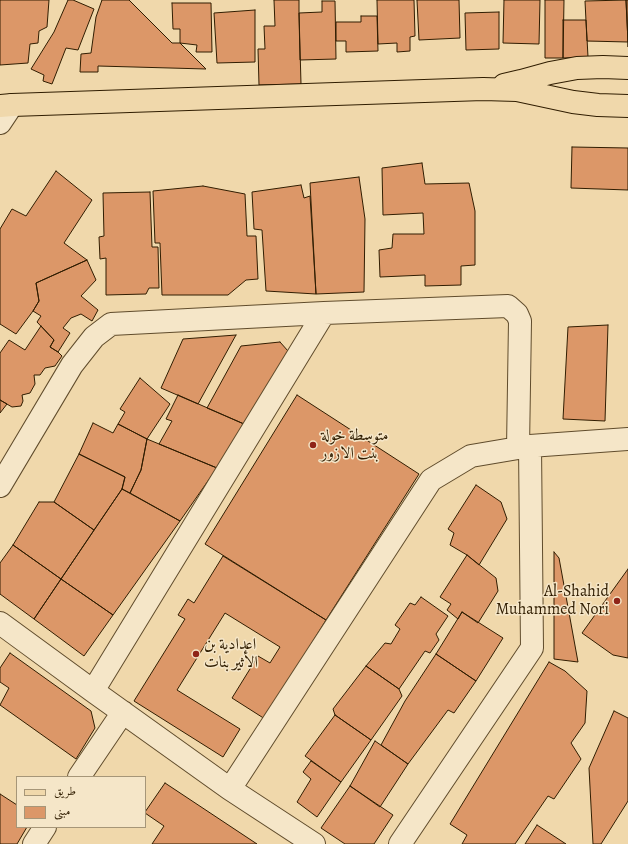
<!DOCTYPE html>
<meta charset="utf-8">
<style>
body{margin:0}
#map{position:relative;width:628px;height:844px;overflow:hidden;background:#f0d8ab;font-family:Alegreya,Amiri,serif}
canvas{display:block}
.legend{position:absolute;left:16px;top:776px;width:130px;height:52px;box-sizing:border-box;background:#f5e6c8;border:1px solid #a69678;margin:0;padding:5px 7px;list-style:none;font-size:12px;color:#301d01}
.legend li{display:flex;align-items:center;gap:8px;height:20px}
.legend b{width:20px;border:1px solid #a69678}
</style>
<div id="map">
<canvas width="628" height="844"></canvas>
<ul class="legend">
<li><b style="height:5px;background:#f0d8ab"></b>طريق</li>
<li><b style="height:11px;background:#dc9768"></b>مبنى</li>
</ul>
</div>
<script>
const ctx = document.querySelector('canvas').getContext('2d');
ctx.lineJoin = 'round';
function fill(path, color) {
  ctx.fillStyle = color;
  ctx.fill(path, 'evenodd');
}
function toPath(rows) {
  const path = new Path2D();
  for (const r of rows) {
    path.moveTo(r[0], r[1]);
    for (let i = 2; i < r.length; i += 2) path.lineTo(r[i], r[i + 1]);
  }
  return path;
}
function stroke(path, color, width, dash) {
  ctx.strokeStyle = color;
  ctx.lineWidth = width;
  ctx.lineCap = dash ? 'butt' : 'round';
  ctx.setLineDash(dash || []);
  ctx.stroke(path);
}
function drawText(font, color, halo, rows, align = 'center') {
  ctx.font = font + ' Alegreya,Amiri,serif';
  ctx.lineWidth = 3;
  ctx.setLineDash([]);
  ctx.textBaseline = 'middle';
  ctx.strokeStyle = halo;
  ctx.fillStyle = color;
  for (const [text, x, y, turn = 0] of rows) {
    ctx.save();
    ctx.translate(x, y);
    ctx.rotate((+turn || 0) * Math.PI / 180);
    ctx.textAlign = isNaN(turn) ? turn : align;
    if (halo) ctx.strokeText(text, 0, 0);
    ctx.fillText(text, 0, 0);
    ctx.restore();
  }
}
const building = toPath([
 [0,0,49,0,47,27,39,31,38,43,30,44,28,63,0,65,0,0],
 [68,0,73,0,94,9,78,50,66,48,52,84,43,81,44,75,31,69,54,32,68,0],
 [102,0,129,0,172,43,180,43,206,69,98,66,98,72,80,72,81,54,91,53,96,17,102,0],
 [274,0,299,0,299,13,301,84,259,85,258,49,265,49,264,26,275,26,274,0],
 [377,0,414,0,415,36,410,37,410,51,397,52,397,43,378,44,377,0],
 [417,0,459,0,460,38,419,40,417,0],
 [504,0,540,0,539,44,503,43,504,0],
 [545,0,564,0,563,58,545,58,545,0],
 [626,0,628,0,628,47,628,42,626,0],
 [626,0,628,42,587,41,585,1,626,0],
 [322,1,335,1,336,59,300,60,299,13,322,12,322,1],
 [172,3,211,3,212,52,196,52,197,45,180,43,180,29,173,29,172,3],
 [255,10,255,62,217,63,214,13,255,10],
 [499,12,499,49,466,50,465,13,499,12],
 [361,16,377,16,378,51,346,52,346,41,336,41,336,22,361,22,361,16],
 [563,20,586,20,588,57,563,58,563,20],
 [572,147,628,148,628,190,571,188,572,147],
 [422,163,425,184,469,183,475,211,475,265,461,266,461,285,425,286,425,275,380,277,379,250,392,248,393,234,424,234,423,213,383,215,382,168,422,163],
 [56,171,92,200,64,243,87,260,36,283,39,301,33,311,16,334,0,324,0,229,12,209,26,216,56,171],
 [359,177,365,219,364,292,316,294,310,183,359,177],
 [301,185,304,198,310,196,316,294,266,291,262,230,254,229,252,192,301,185],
 [203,186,245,194,247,236,256,236,258,279,246,280,228,295,162,295,160,243,155,243,153,191,203,186],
 [150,192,152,247,158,247,159,288,149,288,146,294,106,295,106,258,100,259,99,237,104,236,103,193,150,192],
 [87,260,96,280,81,296,98,310,92,321,81,314,71,318,63,328,70,333,58,352,50,347,54,340,37,322,41,316,33,311,39,301,36,283,87,260],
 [608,325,605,421,563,419,568,327,608,325],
 [41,326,54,340,50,347,58,352,62,356,55,366,45,368,40,375,34,375,35,384,30,393,22,395,23,401,21,406,12,407,0,400,0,353,9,340,25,350,41,326],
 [236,335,198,404,161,388,183,339,236,335],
 [280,342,288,351,244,424,207,408,241,346,280,342],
 [140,378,170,404,147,439,118,424,125,412,120,409,140,378],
 [178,395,244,424,217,468,159,444,172,421,166,419,178,395],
 [297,395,419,474,326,620,205,544,297,395],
 [0,400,7,404,0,413,0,400],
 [93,423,113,433,118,424,147,439,141,470,130,493,122,489,125,477,79,454,93,423],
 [147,439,217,468,180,521,130,493,141,470,147,439],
 [79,454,125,477,122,489,94,530,54,502,79,454],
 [476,485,501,502,507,519,479,565,467,555,450,545,454,533,448,529,476,485],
 [122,489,180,521,113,615,61,579,122,489],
 [39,502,54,502,94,530,61,579,13,545,39,502],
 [13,545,61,579,34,619,0,594,0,563,13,545],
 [554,552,559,558,578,662,554,659,554,552],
 [467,555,496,578,498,591,478,623,462,612,458,619,447,610,451,604,440,597,467,555],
 [223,556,326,620,265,719,232,698,258,656,270,663,280,647,225,613,177,690,240,729,223,757,134,701,185,619,178,615,188,599,194,603,223,556],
 [628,569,628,658,613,655,582,633,628,569],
 [61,579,113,615,84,656,34,619,61,579],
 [421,597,448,616,436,634,439,640,430,653,425,651,399,689,366,666,385,643,391,644,400,629,395,625,410,603,415,605,421,597],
 [462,612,503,638,476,681,436,654,462,612],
 [10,653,91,711,95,728,76,759,0,705,9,688,0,682,0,668,10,653],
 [436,654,476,681,454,713,448,710,408,764,381,745,405,701,436,654],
 [549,662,565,671,587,691,585,723,571,743,581,759,554,799,548,796,515,844,462,844,467,835,450,824,549,662],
 [366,666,399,689,402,696,371,740,335,715,333,709,366,666],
 [614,711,628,718,628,801,601,844,593,844,589,768,614,711],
 [335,715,371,740,341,782,305,756,335,715],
 [375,741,408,764,380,807,350,786,375,741],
 [311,761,341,782,317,817,297,802,311,779,303,772,311,761],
 [165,783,257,844,152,844,164,826,145,813,145,812,165,783],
 [350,786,393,815,374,844,345,844,321,828,350,786],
 [0,794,17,805,17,827,27,827,17,844,0,844,0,794],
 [537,825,566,844,525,844,537,825]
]);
fill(building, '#dc9768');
stroke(building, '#301d01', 1);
const minor = toPath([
 [0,123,12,105],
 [0,486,72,365,94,337,111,324,324,313,508,306,517,314,520,321,518,448],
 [0,623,93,691,230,789,314,844],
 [93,691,324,313],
 [79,777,123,712],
 [230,789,431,480,471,456,530,446,628,439],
 [34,844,45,827],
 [400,844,532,648,530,446]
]);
const major = toPath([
 [504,85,521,81,550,73,577,68,603,67,628,68],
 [0,106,12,105,483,89,517,90,573,102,598,105,628,106]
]);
stroke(minor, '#604c2c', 24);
stroke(major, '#301d01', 24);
stroke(minor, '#f5e6c8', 22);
stroke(major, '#f0d8ab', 22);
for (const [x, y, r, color] of [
 [313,445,4,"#8f2418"],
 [617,601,4,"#8f2418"],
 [196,654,4,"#8f2418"]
]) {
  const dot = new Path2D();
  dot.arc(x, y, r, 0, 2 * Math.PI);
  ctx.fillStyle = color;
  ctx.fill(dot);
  stroke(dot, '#f5e6c8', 1.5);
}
drawText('16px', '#301d01', '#f5e6c8', [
 ["متوسطة خولة",321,436],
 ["بنت الازور",321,454],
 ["Al-Shahid",609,592,"right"],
 ["Muhammed Nori",609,610,"right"],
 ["اعدادية بن",204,645],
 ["الأثير بنات",204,663]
], 'left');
</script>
